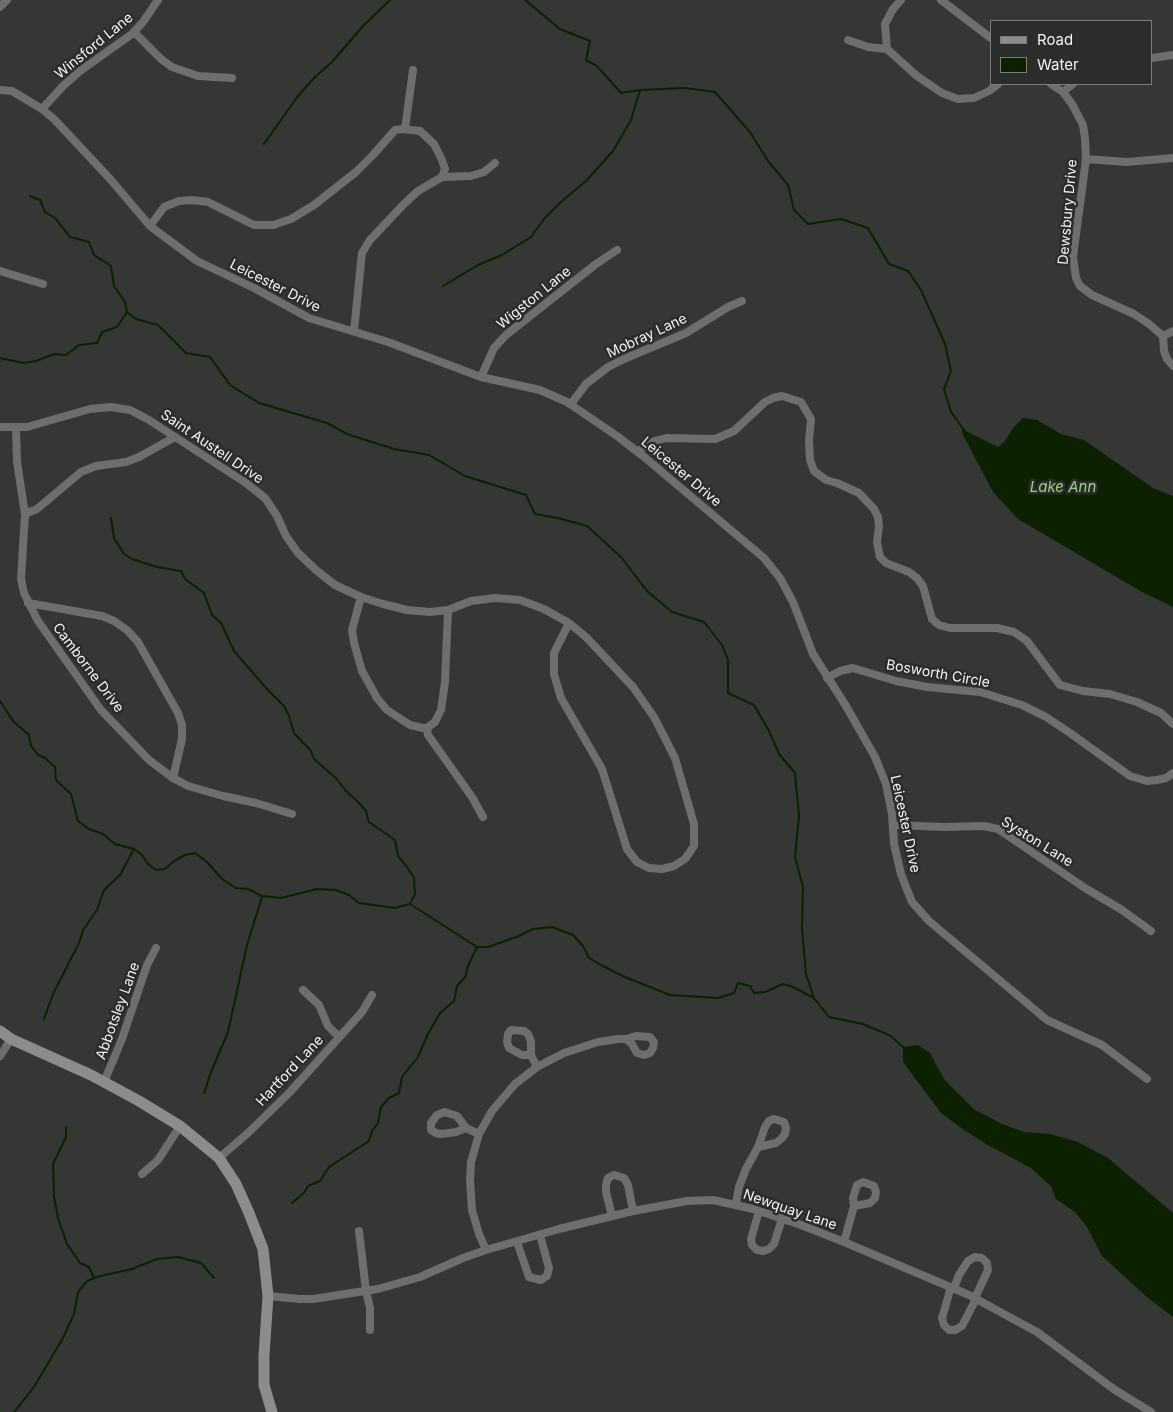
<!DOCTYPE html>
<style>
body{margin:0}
#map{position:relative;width:1173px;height:1412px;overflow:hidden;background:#353734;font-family:Inter,sans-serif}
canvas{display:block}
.legend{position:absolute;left:990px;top:20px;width:162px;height:65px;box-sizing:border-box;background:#2b2d2a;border:1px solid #7b7c7a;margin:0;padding:6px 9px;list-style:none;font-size:15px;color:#f2f3f1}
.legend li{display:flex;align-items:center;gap:10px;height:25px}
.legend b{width:25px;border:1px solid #7b7c7a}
</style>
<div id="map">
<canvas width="1173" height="1412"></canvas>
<ul class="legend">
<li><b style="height:6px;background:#8c8d8b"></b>Road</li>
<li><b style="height:14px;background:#0c2002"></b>Water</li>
</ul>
</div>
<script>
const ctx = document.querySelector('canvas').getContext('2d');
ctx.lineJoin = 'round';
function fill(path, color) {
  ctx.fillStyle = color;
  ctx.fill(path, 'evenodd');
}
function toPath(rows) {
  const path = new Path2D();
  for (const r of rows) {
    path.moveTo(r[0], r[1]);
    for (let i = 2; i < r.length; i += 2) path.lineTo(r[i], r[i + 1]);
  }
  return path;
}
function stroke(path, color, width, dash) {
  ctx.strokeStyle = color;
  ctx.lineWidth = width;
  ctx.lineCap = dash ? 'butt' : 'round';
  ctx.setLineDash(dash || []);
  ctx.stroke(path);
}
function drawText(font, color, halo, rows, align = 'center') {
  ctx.font = font + ' Inter,sans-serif';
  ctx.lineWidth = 5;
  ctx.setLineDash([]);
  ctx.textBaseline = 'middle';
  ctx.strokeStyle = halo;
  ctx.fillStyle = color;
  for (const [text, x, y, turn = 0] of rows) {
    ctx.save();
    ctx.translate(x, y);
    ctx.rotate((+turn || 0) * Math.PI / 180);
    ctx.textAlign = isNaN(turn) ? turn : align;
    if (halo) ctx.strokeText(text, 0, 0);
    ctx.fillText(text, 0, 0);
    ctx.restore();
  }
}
fill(toPath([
 [1023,418,1037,420,1061,434,1084,440,1153,488,1173,496,1173,607,1142,592,1018,519,993,492,962,433,962,429,998,447,1005,441,1013,428],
 [918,1045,930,1053,944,1079,975,1110,1002,1124,1024,1132,1050,1134,1078,1142,1108,1158,1173,1213,1173,1317,1148,1298,1102,1256,1087,1227,1075,1212,1056,1199,1051,1186,1031,1168,986,1144,964,1130,941,1113,903,1062,903,1047]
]), '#0c2002');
stroke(toPath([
 [525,0,560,29,590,41,586,60,597,66,621,93,640,90,685,88,715,92,750,132,768,161,788,185,794,210,808,224,841,219,868,228,889,264,908,271,921,290,945,344,951,371,944,389,951,412,964,430],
 [264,144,298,96,315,77,332,62,364,25,390,0],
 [30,196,40,200,45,212,55,218,70,237,89,242,94,255,111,266,114,286,125,302,127,312,136,319,158,325,186,353,210,357,230,385,259,403,327,423,347,434,394,449,429,455,465,476,526,495,535,514,558,518,587,526,621,557,647,591,672,612,704,622,722,645,728,660,728,693,754,705,769,731,779,754,795,773,799,816,795,857,803,887,802,928,806,974,814,998,829,1017,863,1024,891,1036,904,1048],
 [443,286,478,265,502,255,531,237,544,219,562,201,586,181,613,151,631,120,640,90],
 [0,358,23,363,36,361,54,354,66,355,79,345,97,343,102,332,117,327,127,312],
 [111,518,114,538,124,554,132,559,157,567,181,571,185,579,204,593,212,615,221,623,234,651,267,689,284,706,289,716,294,733,311,751,314,759,336,778,345,790,359,803,366,811,369,822,395,840,398,856,407,867,414,878,415,894,410,904],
 [0,701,13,721,29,735,31,746,38,755,45,758,55,767,56,780,71,794,78,821,89,829,103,834,115,844,134,849,142,855,148,864,156,870,165,869,174,861,185,855,195,853,207,862,222,879,236,888,248,889,262,896,281,898,317,889,336,890,349,895,359,903,395,908,410,904,477,947,488,947,519,936,533,929,552,927,573,935,583,946,589,958,601,965,625,977,670,995,718,998,734,993,738,983,750,986,754,993,765,992,783,984,793,987,814,998],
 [44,1019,53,994,79,943,83,930,97,910,104,890,120,875,134,849],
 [204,1093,211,1072,228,1032,247,945,262,897],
 [66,1127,66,1137,53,1164,54,1197,58,1218,67,1244,80,1263,89,1267,94,1278],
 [292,1203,304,1193,308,1186,320,1181,329,1167,369,1141,372,1131,378,1123,381,1107,389,1098,399,1093,402,1077,418,1057,427,1036,440,1013,454,1001,457,986,466,976,467,968,477,947],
 [14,1412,34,1387,63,1338,74,1314,78,1292,87,1281,100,1276,132,1269,157,1259,178,1257,201,1263,214,1278]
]), '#0c2002', 2);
stroke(toPath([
 [901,0,893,9,885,24,887,49,917,76,942,93,958,99,974,98,989,91,998,84],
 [941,0,992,39],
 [0,7,7,0],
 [134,32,161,59,172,67,198,76,232,78],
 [848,40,868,47,887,49],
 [1152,58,1173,55],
 [1051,84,1063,92,1072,104,1083,125,1085,138,1086,159,1073,257,1076,278,1080,286,1092,295,1134,314,1149,324,1163,336],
 [0,90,12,91,42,109,55,120,111,180,150,226,197,261,254,288,309,318,388,342,481,377,540,390,567,402,617,436,643,456,764,558,780,578,793,602,813,654,846,706,875,757,886,784,892,814,894,844,901,874,912,902,929,921,1047,1020,1102,1045,1147,1079],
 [1063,92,1073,84],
 [42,109,63,86,80,71,132,34,143,22,158,0],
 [405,129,413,70],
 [1086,159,1127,162,1173,158],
 [442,177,471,176,484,172,495,163],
 [150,226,164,207,179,201,192,200,208,202,254,225,273,225,291,219,314,205,356,172,373,155,395,130,402,129,420,131,434,144,442,160,445,169,442,177,418,191,404,204,370,240,362,253,354,331],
 [0,271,43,284],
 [1173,331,1163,336,1164,351,1167,359,1173,366],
 [481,377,494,348,506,335,596,264,617,250],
 [571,404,586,384,608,367,624,359,686,333,728,307,742,301],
 [0,427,27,427,90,409,111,407,130,410,149,420,246,483,265,498,277,516,286,536,298,553,316,570,335,585,361,597,383,604,407,610,430,612,448,610,471,601,495,598,520,600,544,609,569,623],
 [16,428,17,462,25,514,21,579,24,593,38,621,101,710,149,760,173,778,188,786,223,796,256,803,292,814],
 [638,451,651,442,666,438,715,439,734,431,765,402,773,398,782,396,801,402,811,419,809,441,810,460,814,471,826,480,837,483,859,493,874,509,878,517,879,526,877,542,880,557,886,563,909,572,917,578,923,586,932,619,939,625,950,628,997,628,1014,632,1027,641,1060,685,1083,691,1110,694,1137,702,1161,713,1173,724],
 [25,514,37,509,81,472,96,466,126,462,139,457,175,437],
 [361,597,352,630,354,643,362,671,377,698,387,710,410,725,423,728,427,728,435,722,441,710,445,682,448,610],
 [28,603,102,616,114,621,127,630,138,642,178,713,182,725,182,739,173,778],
 [569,623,586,637,633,687,654,717,675,758,694,824,694,846,685,859,674,866,662,869,649,868,637,862,627,849,602,769,561,698,554,674,554,653,569,623],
 [827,678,840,671,853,668,896,681,927,687,980,692,1022,705,1046,717,1070,733,1130,776,1147,781,1157,780,1166,778,1173,773],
 [427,728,428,735,472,797,483,817],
 [893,825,944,827,984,826,998,829,1085,888,1122,910,1151,931],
 [303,990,319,1005,328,1026,339,1037],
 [531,1055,522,1055,509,1048,507,1042,508,1034,511,1030,524,1031,528,1034,531,1041,531,1055,537,1067],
 [0,1056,11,1039],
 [104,1082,122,1039,147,965,156,948],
 [466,1128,456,1132,441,1134,436,1133,431,1130,431,1123,437,1115,445,1112,457,1116,466,1128,479,1134],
 [219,1158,248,1133,290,1092,362,1012,372,995],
 [142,1174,158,1160,180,1126],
 [736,1204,739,1187,746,1169,758,1147,776,1143,781,1139,785,1134,786,1128,784,1122,774,1119,769,1121,765,1127,758,1147],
 [759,1211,751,1239,752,1245,757,1250,763,1251,769,1249,774,1244,782,1219],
 [612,1216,606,1192,606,1185,608,1178,614,1175,624,1178,628,1185,633,1211],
 [359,1231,366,1291,370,1308,370,1330],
 [517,1242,529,1277,541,1280,547,1276,549,1268,540,1235],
 [844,1242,854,1206,870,1203,875,1198,876,1192,874,1186,863,1182,857,1185,853,1198,854,1206],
 [486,1250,479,1234,472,1210,470,1179,471,1162,479,1134,492,1111,515,1084,537,1067,564,1053,598,1042,618,1039,626,1039,632,1044,637,1053,644,1055,650,1053,653,1048,654,1042,650,1037,636,1036,626,1039],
 [951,1287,942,1318,944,1325,949,1330,955,1330,962,1326,976,1299],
 [954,1288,959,1275,968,1261,975,1257,982,1258,987,1263,988,1270,975,1298],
 [268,1296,300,1299,313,1299,378,1289,420,1277,463,1258,486,1250,559,1229,633,1211,687,1201,713,1200,753,1209,801,1225,844,1242,969,1295,1037,1332,1115,1390,1151,1412]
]), '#6d6e6d', 8);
stroke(toPath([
 [0,1031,11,1039,91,1075,139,1101,180,1126,219,1158,236,1184,249,1213,263,1249,268,1296,264,1355,264,1385,272,1412]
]), '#8c8d8b', 11);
drawText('14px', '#f2f3f1', '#2b2d2a', [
 ["Winsford Lane",94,46,-39],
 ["Dewsbury Drive",1068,212,-85],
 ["Leicester Drive",275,286,27],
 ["Wigston Lane",534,298,-39],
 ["Mobray Lane",647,336,-25],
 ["Saint Austell Drive",212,447,34],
 ["Leicester Drive",681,472,40],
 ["Camborne Drive",88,668,53],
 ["Bosworth Circle",938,674,10],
 ["Leicester Drive",905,824,78],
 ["Syston Lane",1037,842,32],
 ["Abbotsley Lane",118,1011,-70],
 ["Hartford Lane",290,1071,-47],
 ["Newquay Lane",790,1210,19]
]);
drawText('italic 15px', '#96d17c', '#2b2d2a', [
 ["Lake Ann",1063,487]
]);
</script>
